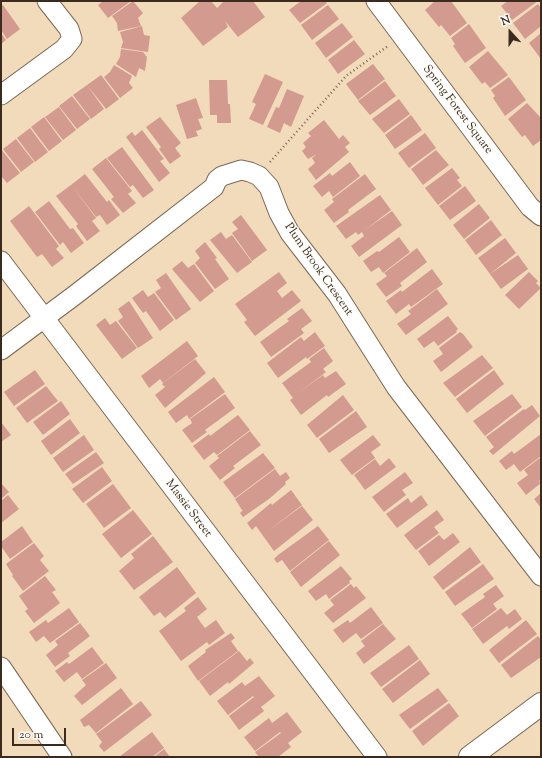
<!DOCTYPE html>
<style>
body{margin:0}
#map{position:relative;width:542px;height:758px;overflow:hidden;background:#f1dbba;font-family:"Sorts Mill Goudy",serif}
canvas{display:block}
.frame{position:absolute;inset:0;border:2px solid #3b2a1e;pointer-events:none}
.north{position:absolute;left:490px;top:12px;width:40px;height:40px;-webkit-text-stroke:3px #fdfcf7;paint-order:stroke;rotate:339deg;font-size:11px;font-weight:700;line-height:16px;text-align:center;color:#3b2a1e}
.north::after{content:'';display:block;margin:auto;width:14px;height:18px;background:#3b2a1e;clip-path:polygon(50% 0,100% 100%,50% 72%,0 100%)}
.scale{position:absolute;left:12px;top:728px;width:54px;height:18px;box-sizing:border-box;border:2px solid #3b2a1e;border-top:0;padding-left:5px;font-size:12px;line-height:14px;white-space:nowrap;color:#3b2a1e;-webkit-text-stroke:3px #fdfcf7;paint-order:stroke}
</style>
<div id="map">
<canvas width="542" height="758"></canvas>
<div class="frame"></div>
<div class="north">N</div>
<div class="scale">20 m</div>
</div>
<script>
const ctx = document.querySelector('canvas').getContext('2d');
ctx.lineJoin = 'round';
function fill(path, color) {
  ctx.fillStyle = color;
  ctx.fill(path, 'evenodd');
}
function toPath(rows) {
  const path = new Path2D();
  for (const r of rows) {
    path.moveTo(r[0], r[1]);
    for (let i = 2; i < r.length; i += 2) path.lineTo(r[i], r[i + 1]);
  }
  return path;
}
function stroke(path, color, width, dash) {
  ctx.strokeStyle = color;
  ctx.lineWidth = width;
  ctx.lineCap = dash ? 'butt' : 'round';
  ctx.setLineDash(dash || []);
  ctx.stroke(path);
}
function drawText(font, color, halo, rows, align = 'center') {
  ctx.font = font + ' "Sorts Mill Goudy",serif';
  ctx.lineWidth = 3;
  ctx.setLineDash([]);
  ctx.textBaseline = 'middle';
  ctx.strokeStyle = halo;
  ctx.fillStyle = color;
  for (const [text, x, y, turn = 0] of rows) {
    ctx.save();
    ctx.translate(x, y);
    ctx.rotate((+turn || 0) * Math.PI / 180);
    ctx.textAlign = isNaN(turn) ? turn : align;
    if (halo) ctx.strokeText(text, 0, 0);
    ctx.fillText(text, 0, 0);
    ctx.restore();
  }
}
fill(toPath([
 [103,1,131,1,108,18,98,5],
 [133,1,143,13,138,18,141,26,118,31,117,23,112,16],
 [200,1,211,1,217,8,224,1,253,1,265,17,238,37,225,21,228,27,203,46,181,18],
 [301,1,325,1,327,3,300,23,289,10],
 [435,1,451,1,467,23,450,36,441,25,439,27,425,10],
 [508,1,538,1,512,20,501,6],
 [538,4,541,8,541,26,525,39,513,23],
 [3,5,20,29,7,39,1,30,1,6],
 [328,5,339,19,312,40,301,25],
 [342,23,353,37,326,58,315,43],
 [469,24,486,48,465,63,453,46,455,44,451,38],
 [142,26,144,35,150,36,148,52,121,48,123,42,120,32],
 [1,33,6,40,1,44],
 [541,33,541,59,529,43],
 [354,40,365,54,338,74,328,60],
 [121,49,143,52,147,57,145,71,139,68,136,77,116,64,120,57],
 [488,51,508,75,490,88,485,82,482,84,469,67],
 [373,64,385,79,358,100,346,84],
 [114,65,132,76,129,83,133,88,120,98,104,77,110,72],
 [265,74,283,82,263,125,249,119,256,104,252,102],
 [101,75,119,99,106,109,87,85],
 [509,77,526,100,505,116,493,98,495,96,491,90],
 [209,80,227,80,228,104,230,104,231,123,217,123,217,115,210,115],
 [385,81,396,96,370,115,358,101],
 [87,85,104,109,91,119,73,95],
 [287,89,304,96,291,127,284,123,280,133,267,127,276,107,279,108],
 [72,96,90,119,77,129,59,106],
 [196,98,203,118,198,119,202,129,196,131,198,136,187,139,176,105],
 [399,99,410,114,384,133,372,119],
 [527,103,541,118,541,140,533,146,525,135,522,137,508,119],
 [59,107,76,130,63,140,45,117],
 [411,115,422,130,395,149,385,135],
 [44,117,62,141,49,151,31,127],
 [160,117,181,143,175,148,181,156,170,164,159,149,161,147,146,127],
 [324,120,339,139,343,135,350,143,345,147,349,152,316,180,308,169,315,163,312,158,317,154,308,159,302,151,306,147,303,143,311,136,308,133],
 [30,128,48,152,35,162,17,138],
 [142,130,164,159,160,161,170,173,159,182,126,137,132,132,135,136],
 [425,133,436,148,409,168,398,153],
 [16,139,34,162,21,172,3,149],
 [122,147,154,190,143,198,133,185,130,187,107,158],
 [1,149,20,173,7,183,1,176],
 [436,150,449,165,423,185,411,169],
 [106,158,132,191,128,194,136,203,123,213,111,199,114,197,92,169],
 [350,162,360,176,333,197,329,191,322,197,313,186,330,173,332,176],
 [452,168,460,178,457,180,462,186,438,205,425,188],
 [85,174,107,202,109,200,120,215,107,225,100,215,96,217,71,185],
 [365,174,376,189,348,210,349,212,334,223,324,210,334,202,332,199],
 [71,185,96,218,92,221,100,231,87,241,76,226,78,224,56,196],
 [465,186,476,201,450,220,439,206],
 [380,195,391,210,365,230,392,211,402,225,359,257,351,246,364,236,362,232,358,235,356,232,346,239,336,226],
 [49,201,70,229,73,228,84,243,71,253,63,242,60,245,35,212],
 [479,204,490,218,464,239,453,225],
 [29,206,59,246,56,249,64,258,52,267,42,254,37,257,10,221],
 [241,215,267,250,252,261,232,233,238,229,232,222],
 [491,220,502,235,476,255,465,240],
 [221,232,226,239,232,235,252,262,237,273,210,240],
 [399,237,410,252,383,273,379,267,371,272,363,261,377,251,379,252],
 [505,238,516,253,490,274,478,258],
 [205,242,217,258,215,259,229,279,215,289,195,263,200,258,195,251],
 [417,248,427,262,400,283,402,286,386,297,376,284,387,276,384,273],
 [518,255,528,269,501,289,490,274],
 [182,261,188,268,194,264,214,291,200,302,172,269],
 [432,269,443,284,411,307,409,304,396,314,386,301,401,290,402,292],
 [279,272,287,283,277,291,280,295,282,298,292,290,301,301,255,336,244,322,247,320,235,304],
 [529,272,538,281,536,283,541,288,519,309,505,295],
 [166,273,191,309,176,320,155,292,161,288,156,280],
 [437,289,448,304,406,335,397,324,411,314,408,311],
 [143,290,148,297,154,293,174,320,160,331,146,311,143,313,132,298],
 [129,301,153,338,138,348,118,321,123,317,118,309],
 [302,308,312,321,301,329,304,333,271,357,260,342,289,321,287,319],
 [448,316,458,329,456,331,457,332,438,346,434,341,424,348,417,339],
 [105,318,110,325,116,321,137,348,122,359,96,325],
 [315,332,325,346,307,359,306,357,278,378,267,363,301,337,304,341],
 [460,332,463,334,473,347,441,372,433,361,443,354,439,348],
 [187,341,198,356,163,383,160,379,149,388,141,376],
 [324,348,333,361,323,369,326,372,298,393,323,375,325,378,336,371,346,384,328,397,327,395,301,415,290,400,293,398,282,383,311,362,309,359],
 [482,355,493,368,455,397,443,383],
 [195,359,206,373,165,408,155,395,165,387,162,384],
 [35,370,45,384,14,406,4,392],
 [494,370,504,384,467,413,456,399],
 [214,377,225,392,189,419,187,415,176,423,168,412],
 [46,386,58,401,27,423,16,408],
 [225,394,235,408,205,430,207,432,192,443,182,430,192,423,190,419],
 [512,394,522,407,485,436,473,421],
 [343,395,354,410,317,438,307,425],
 [61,401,70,414,43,435,33,422],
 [532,405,540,416,493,455,489,451,494,447,486,437,524,409,525,410],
 [356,411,367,427,329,453,319,439],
 [238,415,250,430,217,455,214,452,204,460,193,446,209,434,210,436],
 [70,419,80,433,51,455,41,441],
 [1,422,11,435,1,442],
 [250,431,261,445,233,466,235,468,220,480,209,466,219,458,217,456],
 [541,434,541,456,520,472,514,464,506,470,499,461,512,451,514,454],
 [84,435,94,450,63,472,53,458],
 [373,435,381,445,371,452,375,458,352,475,340,460],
 [96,452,104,463,73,484,65,474],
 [263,453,275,468,235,498,223,482],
 [541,457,541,479,539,481,541,483,526,495,517,483,528,475,524,470],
 [389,458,396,467,365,490,354,475,375,459,380,466],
 [102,467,112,481,83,503,72,489],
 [275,469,280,476,286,472,290,478,285,482,286,484,269,499,243,517,240,513,243,510,242,510,235,499],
 [405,472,413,483,402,490,406,495,384,512,372,497],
 [1,483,9,492,1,499],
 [113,484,131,508,104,528,86,504],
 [291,490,302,505,268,531,302,506,313,520,274,551,256,526,252,530,247,523,271,503,272,505],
 [541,493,541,508,534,499],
 [8,495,19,509,1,523,1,501],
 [421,495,428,505,397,528,386,514,408,498,411,503],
 [133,510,152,534,121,558,102,534],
 [437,510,444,520,434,527,439,533,416,550,404,535],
 [22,526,33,542,10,559,1,546,1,542],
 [318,526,329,540,290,571,282,560,277,563,274,559,278,555],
 [453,533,460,542,429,566,418,551,439,535,444,540],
 [153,536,173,562,134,590,119,571,134,558,131,554],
 [329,541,340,555,301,587,290,572],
 [34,543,44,556,40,560,49,571,23,591,12,576,13,575,6,564],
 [470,547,481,562,443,590,433,577],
 [483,564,494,579,455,606,445,592],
 [341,566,352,579,349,581,350,583,329,599,326,594,316,601,308,591],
 [177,567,196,593,165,618,160,612,154,616,139,597],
 [45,576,56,590,52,592,60,603,34,623,25,611,28,609,19,596],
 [351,584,354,588,356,586,366,598,333,623,324,613,334,605,330,600],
 [496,585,504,596,493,604,497,609,472,628,461,614,485,597,483,594],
 [198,597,207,609,197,617,201,623,179,640,201,623,205,628,216,620,225,633,209,645,207,642,181,661,159,631,186,611,184,608],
 [371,607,383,623,361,639,356,633,343,643,333,630,348,620,350,623],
 [69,608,79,622,50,643,44,636,36,642,29,632,46,620,48,623],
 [501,608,507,615,515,609,522,619,509,629,507,626,483,644,472,629],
 [526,620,537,634,499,663,489,650],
 [80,623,90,636,68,653,70,656,55,667,46,655,58,645,55,641],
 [383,624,396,639,364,664,356,653,365,646,361,641],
 [231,633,235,638,231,641,238,651,198,681,188,666,206,652,205,650],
 [538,636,541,640,541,657,511,678,501,665],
 [409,645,419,659,381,687,370,673],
 [92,647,104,663,82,679,77,672,64,682,55,671,67,662,69,664],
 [239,651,247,661,250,658,254,663,229,684,228,682,210,696,199,681],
 [420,660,430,674,393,703,382,689],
 [106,663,117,678,82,705,74,696,86,685,82,680],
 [259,676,275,696,261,707,264,711,239,730,229,716,254,697,253,696,228,715,217,701,242,682,245,686],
 [121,688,133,704,96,733,89,725,84,727,80,720],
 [438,688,448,701,410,729,399,715],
 [141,701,152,715,104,752,99,746,102,742,96,734],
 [449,703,459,716,423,746,412,731],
 [287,712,302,732,288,743,291,747,278,757,259,757,255,752,281,733,280,732,255,751,244,737,269,718,272,723],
 [152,732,164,748,152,757,119,757],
 [164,749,170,757,154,757]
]), '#d39a8f');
const minor = toPath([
 [376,1,530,207,541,216],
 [1,95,64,49,72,39,69,29,47,1],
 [1,261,377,757],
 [1,350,75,295,214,187,217,180,222,176,241,170,250,172,259,176,269,187,279,213,290,233,337,294,396,387,541,576],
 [1,667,62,757]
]);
const tertiary = toPath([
 [470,757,541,704]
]);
stroke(minor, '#7b6855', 21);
stroke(tertiary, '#7b6855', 24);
stroke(toPath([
 [270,162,346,76,388,46]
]), '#7b6855', 2.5, [1, 3]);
stroke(minor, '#fff', 19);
stroke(tertiary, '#fff', 22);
drawText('12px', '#3b2a1e', '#fdfcf7', [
 ["Spring Forest Square",457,110,53],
 ["Plum Brook Crescent",318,270,55],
 ["Massie Street",188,509,53]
]);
</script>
